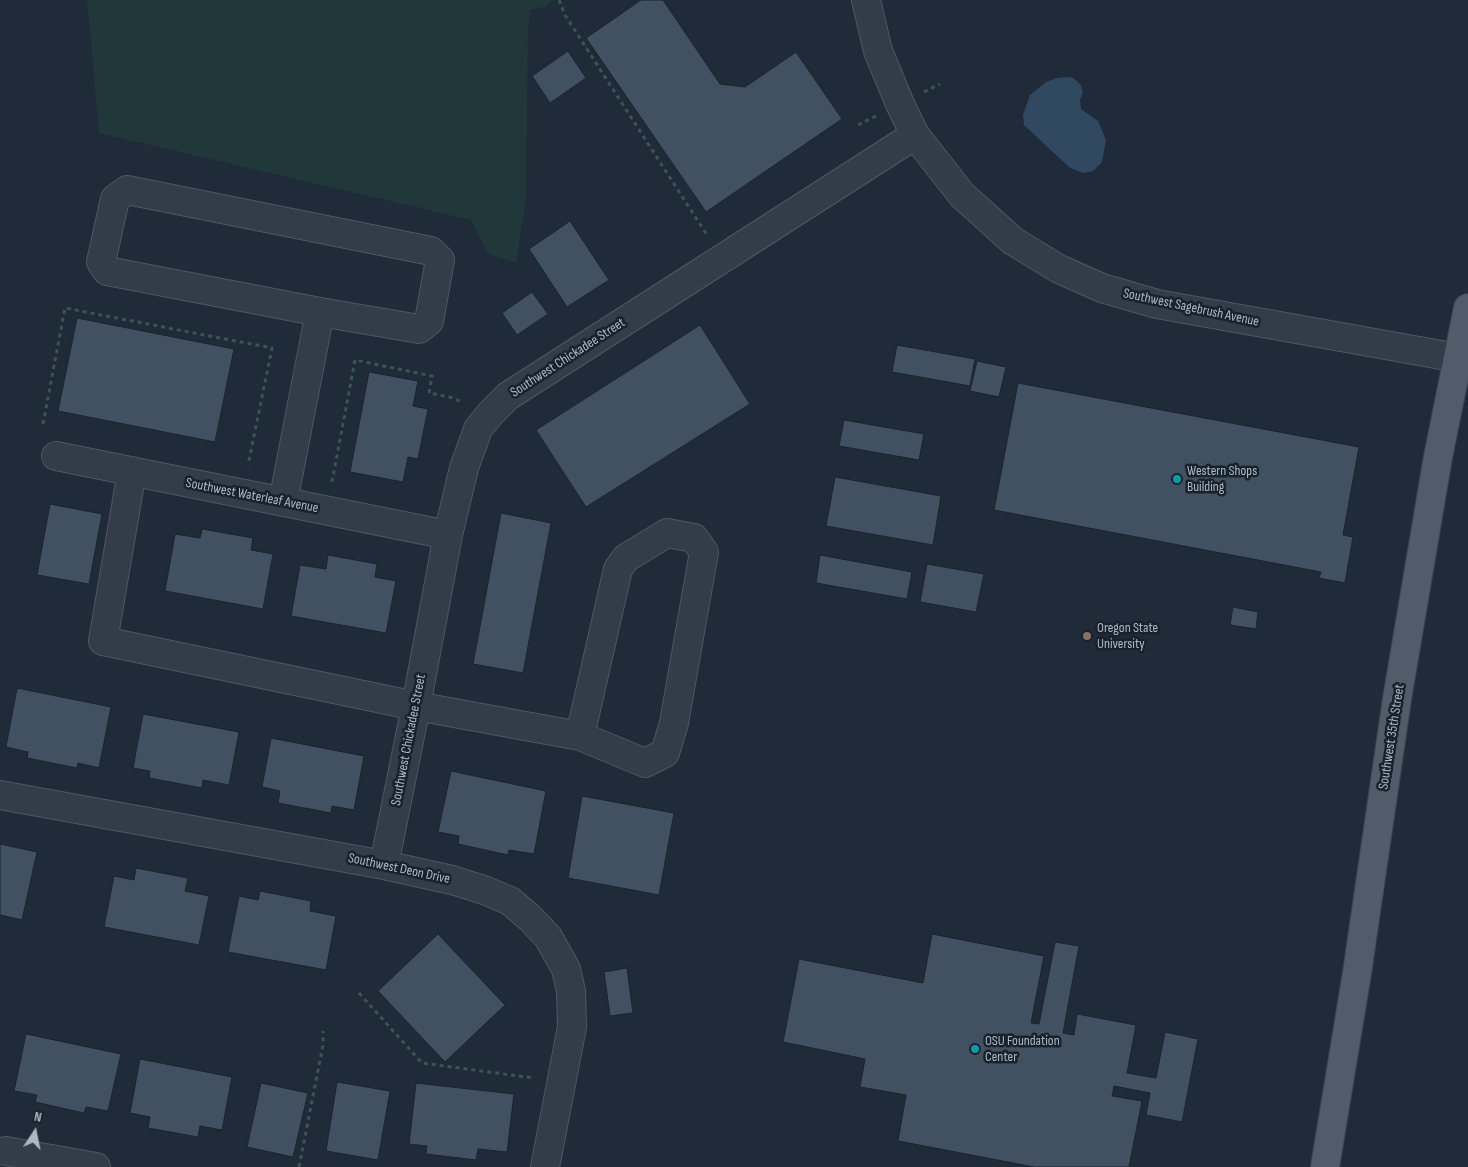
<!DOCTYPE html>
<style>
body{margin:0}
#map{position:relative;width:1468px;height:1167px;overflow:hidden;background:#1f2b39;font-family:"Sofia Sans Condensed",sans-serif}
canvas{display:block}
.north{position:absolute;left:10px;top:1107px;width:50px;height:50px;-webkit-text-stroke:4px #18222d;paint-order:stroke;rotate:11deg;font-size:14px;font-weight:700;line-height:20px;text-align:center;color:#acb8c6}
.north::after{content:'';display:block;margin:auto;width:18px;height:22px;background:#acb8c6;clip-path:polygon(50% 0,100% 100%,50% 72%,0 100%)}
</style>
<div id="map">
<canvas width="1468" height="1167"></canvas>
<div class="north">N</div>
</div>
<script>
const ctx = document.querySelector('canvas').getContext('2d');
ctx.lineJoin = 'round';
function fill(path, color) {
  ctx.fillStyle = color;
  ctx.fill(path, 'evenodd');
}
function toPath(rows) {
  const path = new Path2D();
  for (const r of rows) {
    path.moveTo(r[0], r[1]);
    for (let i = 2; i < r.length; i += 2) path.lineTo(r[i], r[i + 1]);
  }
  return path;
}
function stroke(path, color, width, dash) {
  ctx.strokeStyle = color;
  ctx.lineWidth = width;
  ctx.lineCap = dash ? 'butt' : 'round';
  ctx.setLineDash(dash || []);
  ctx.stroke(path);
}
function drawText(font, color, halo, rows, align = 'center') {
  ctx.font = font + ' "Sofia Sans Condensed",sans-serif';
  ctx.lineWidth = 5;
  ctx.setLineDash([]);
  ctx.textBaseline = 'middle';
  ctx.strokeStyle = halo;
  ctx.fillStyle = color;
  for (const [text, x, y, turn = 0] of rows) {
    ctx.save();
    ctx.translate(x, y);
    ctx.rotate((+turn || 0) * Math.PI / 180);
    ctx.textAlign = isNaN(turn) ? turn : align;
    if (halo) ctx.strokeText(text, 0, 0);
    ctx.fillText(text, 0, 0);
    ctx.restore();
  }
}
fill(toPath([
 [87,0,552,0,545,7,536,9,530,9,528,32,526,198,516,263,488,254,471,220,99,133]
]), '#21383a');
fill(toPath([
 [1068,77,1073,78,1081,85,1083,93,1080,100,1081,109,1098,121,1106,140,1102,162,1093,171,1084,173,1070,168,1024,125,1023,115,1030,95,1046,82,1057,78]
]), '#314861');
const building = toPath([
 [641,0,663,0,720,84,745,87,796,52,842,119,706,212,586,38,641,0],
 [568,51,586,78,550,103,532,76,568,51],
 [570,221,609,280,567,307,529,249,570,221],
 [532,292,548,314,517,335,502,313,532,292],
 [77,318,234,349,215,442,58,411,77,318],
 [700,325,750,404,586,507,536,430,700,325],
 [897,345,975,359,970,386,892,372,897,345],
 [977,361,1006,367,999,397,970,391,977,361],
 [369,372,418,381,413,406,428,409,418,459,408,457,403,482,350,472,369,372],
 [1018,383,1359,447,1343,535,1353,537,1345,583,1319,578,1321,572,994,510,1018,383],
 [844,420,924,434,919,460,839,446,844,420],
 [835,477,941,496,933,545,826,526,835,477],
 [50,504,102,514,89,584,37,575,50,504],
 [501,513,551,523,523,673,473,664,501,513],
 [202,529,253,538,251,550,273,554,263,609,165,591,175,534,200,538,202,529],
 [328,555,377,564,375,577,396,581,386,633,291,616,300,565,326,569,328,555],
 [820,555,912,572,907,599,816,583,820,555],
 [927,564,984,574,976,612,920,602,927,564],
 [1233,607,1258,612,1256,629,1230,625,1233,607],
 [17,688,111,707,99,768,78,763,77,768,27,758,28,752,6,747,17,688],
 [143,714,239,732,229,785,203,780,202,788,149,778,150,771,133,768,143,714],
 [271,738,364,756,354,810,332,806,331,813,278,803,280,791,262,787,271,738],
 [451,771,546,791,534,854,509,850,508,855,458,844,459,836,438,832,451,771],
 [582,796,674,813,659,895,568,878,582,796],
 [0,844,37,852,22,920,0,915,0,844],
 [136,868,188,878,185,891,209,896,199,945,104,927,114,876,134,880,136,868],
 [260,891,311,901,310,911,336,916,326,970,228,952,239,896,258,900,260,891],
 [438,934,505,1005,445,1062,378,991,438,934],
 [932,934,1044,956,1031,1023,1039,1024,1055,942,1079,946,1063,1033,1074,1035,1077,1014,1136,1025,1127,1073,1156,1078,1165,1032,1198,1039,1182,1122,1146,1115,1150,1093,1114,1086,1112,1096,1142,1101,1129,1167,1034,1167,898,1141,906,1095,860,1087,865,1059,783,1042,799,959,923,983,932,934],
 [627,968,633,1013,610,1016,604,972,627,968],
 [26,1034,121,1054,108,1111,86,1107,84,1113,35,1102,37,1095,14,1091,26,1034],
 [140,1059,232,1077,222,1130,200,1126,198,1137,148,1128,150,1117,130,1113,140,1059],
 [337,1082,390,1091,378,1160,326,1151,337,1082],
 [261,1083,308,1093,293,1157,247,1147,261,1083],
 [416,1083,514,1094,507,1152,478,1149,476,1160,426,1154,427,1146,409,1144,416,1083]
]);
fill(building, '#415161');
stroke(building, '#1a242f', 1);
const minor = toPath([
 [866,0,878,51,900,104,915,135,962,195,1013,241,1059,269,1102,288,1157,304,1458,358],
 [56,456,448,535],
 [132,471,103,641,416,706,580,736,645,763,665,753,674,723,704,552,694,538,667,533,626,558,618,569,580,736],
 [283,502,320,312,107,271,101,262,115,199,127,190,431,251,440,260,429,321,419,329,320,312],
 [0,795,384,865,452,880,484,890,510,901,530,918,548,937,566,969,571,991,572,1027,545,1167],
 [384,865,416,706,448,535,464,468,478,429,490,414,508,396,915,135],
 [6,1151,96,1167]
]);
const major = toPath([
 [1325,1167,1357,973,1397,699,1438,457,1468,308]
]);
stroke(minor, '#4d5864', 30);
stroke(major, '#3c4652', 30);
stroke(toPath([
 [559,0,565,15,707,235],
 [924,92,940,84],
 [858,125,876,116],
 [43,424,65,308,272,348,248,465],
 [332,482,355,360,432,376,429,393,454,398,463,403],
 [359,993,422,1063,534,1078],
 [299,1167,323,1045,323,1031]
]), '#3b5454', 3, [4, 4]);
stroke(minor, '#323d49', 28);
stroke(major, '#505c69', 28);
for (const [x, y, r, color] of [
 [1177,479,5,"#0f9aa8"],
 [1087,636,5,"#8d6e63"],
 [975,1049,5,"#0f9aa8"]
]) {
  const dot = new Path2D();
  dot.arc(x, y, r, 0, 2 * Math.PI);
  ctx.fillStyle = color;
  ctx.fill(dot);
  stroke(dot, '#18222d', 2);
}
drawText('14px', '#acb8c6', '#18222d', [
 ["Southwest Sagebrush Avenue",1191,308,12],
 ["Southwest Chickadee Street",568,358,-33],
 ["Southwest Waterleaf Avenue",252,496,11],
 ["Southwest 35th Street",1392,737,-81],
 ["Southwest Chickadee Street",409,740,-79],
 ["Southwest Deon Drive",399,869,12]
]);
drawText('14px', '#acb8c6', '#18222d', [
 ["Western Shops",1187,471],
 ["Building",1187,487],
 ["Oregon State",1097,628],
 ["University",1097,644],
 ["OSU Foundation",985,1041],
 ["Center",985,1057]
], 'left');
</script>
